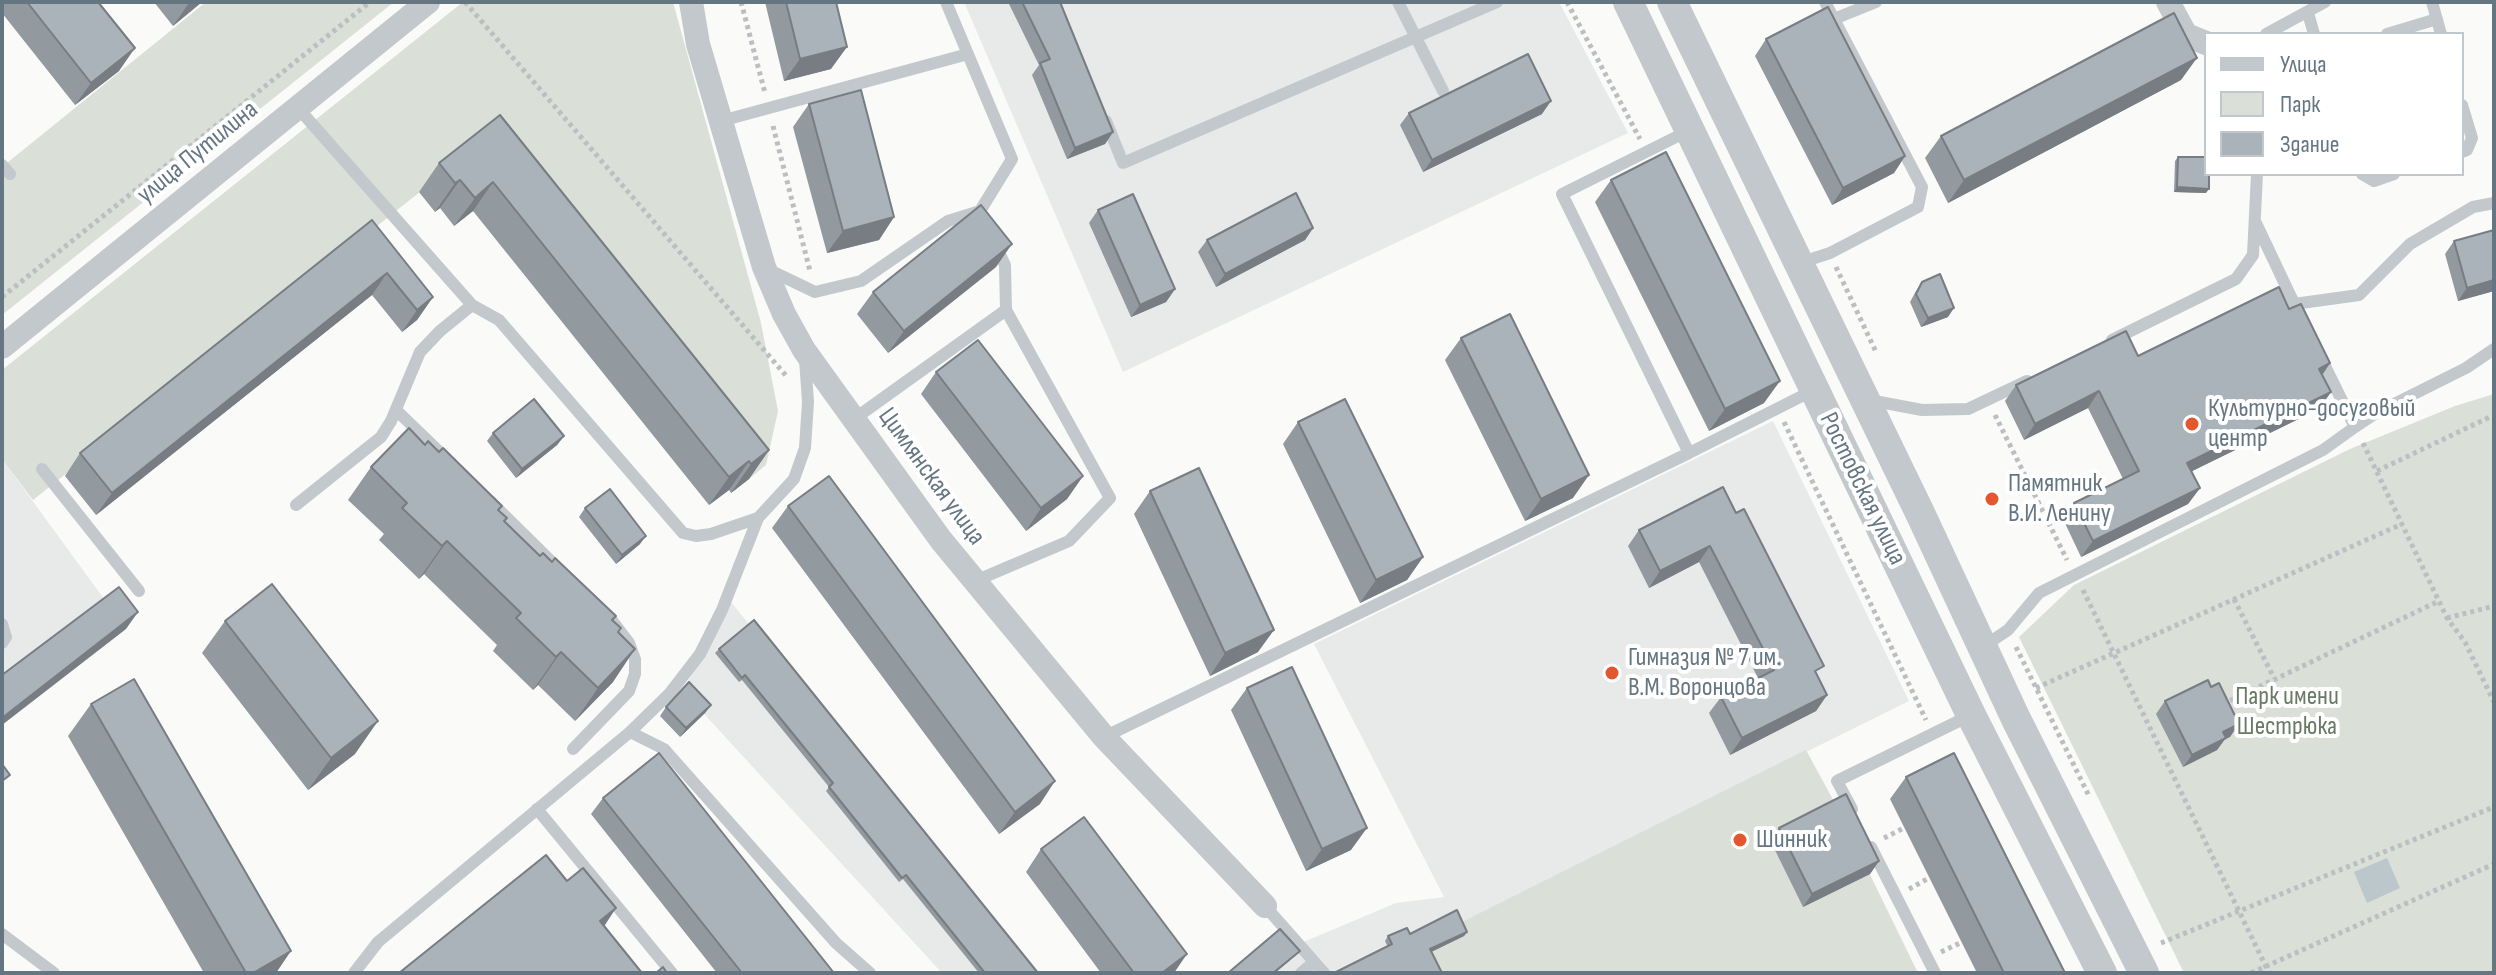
<!DOCTYPE html>
<meta charset="utf-8">
<style>
body{margin:0}
#map{position:relative;width:2496px;height:975px;overflow:hidden;background:#fafaf8;font-family:"Sofia Sans Condensed",sans-serif}
canvas{display:block}
.frame{position:absolute;inset:0;border:4px solid #657683;pointer-events:none}
.legend{position:absolute;left:2204px;top:32px;width:260px;height:144px;box-sizing:border-box;background:#fff;border:2px solid #c1c8cd;margin:0;padding:10px 14px;list-style:none;font-size:24px;color:#657683}
.legend li{display:flex;align-items:center;gap:16px;height:40px}
.legend b{width:40px;border:2px solid #c1c8cd}
</style>
<div id="map">
<canvas width="2496" height="975"></canvas>
<div class="frame"></div>
<ul class="legend">
<li><b style="height:10px;background:#c3c8cc"></b>Улица</li>
<li><b style="height:22px;background:#dadfd7"></b>Парк</li>
<li><b style="height:22px;background:#aab3b9"></b>Здание</li>
</ul>
</div>
<script>
const ctx = document.querySelector('canvas').getContext('2d');
ctx.lineJoin = 'round';
function fill(path, color) {
  ctx.fillStyle = color;
  ctx.fill(path, 'evenodd');
}
function toPath(rows) {
  const path = new Path2D();
  for (const r of rows) {
    path.moveTo(r[0], r[1]);
    for (let i = 2; i < r.length; i += 2) path.lineTo(r[i], r[i + 1]);
  }
  return path;
}
function stroke(path, color, width, dash) {
  ctx.strokeStyle = color;
  ctx.lineWidth = width;
  ctx.lineCap = dash ? 'butt' : 'round';
  ctx.setLineDash(dash || []);
  ctx.stroke(path);
}
function drawText(font, color, halo, rows, align = 'center') {
  ctx.font = font + ' "Sofia Sans Condensed",sans-serif';
  ctx.lineWidth = 8;
  ctx.setLineDash([]);
  ctx.textBaseline = 'middle';
  ctx.strokeStyle = halo;
  ctx.fillStyle = color;
  for (const [text, x, y, turn = 0] of rows) {
    ctx.save();
    ctx.translate(x, y);
    ctx.rotate((+turn || 0) * Math.PI / 180);
    ctx.textAlign = isNaN(turn) ? turn : align;
    if (halo) ctx.strokeText(text, 0, 0);
    ctx.fillText(text, 0, 0);
    ctx.restore();
  }
}
fill(toPath([
 [964,2,1559,2,1628,133,1123,372],
 [1773,421,1909,701,1459,924,1464,936,1436,973,1230,973,1396,903,1444,897,1314,644],
 [2,459,126,629,2,725],
 [731,602,1032,973,942,973,683,691]
]), '#e8e9e9');
fill(toPath([
 [206,2,394,2,2,315,2,167],
 [463,2,673,2,761,323,778,411,766,465,749,479,480,144,33,500,2,459,2,370],
 [2494,394,2494,973,2184,973,2019,637,2074,585,2350,449,2455,406],
 [1806,750,1837,807,1918,973,1436,973,1427,954,1463,936,1458,924]
]), '#dadfd7');
fill(toPath([
 [2387,858,2400,888,2367,903,2354,872]
]), '#bbc7cb');
stroke(toPath([
 [465,2,788,378],
 [741,2,765,93],
 [1567,2,1640,139],
 [773,126,810,271],
 [1836,267,1876,352],
 [2,297,370,2],
 [1995,415,2067,560],
 [1784,422,1926,720],
 [2363,443,2447,618,2465,642,2494,702],
 [2377,471,2494,415],
 [2083,590,2269,973],
 [2234,599,2274,678],
 [2447,618,2494,606],
 [2016,647,2089,796],
 [2036,688,2402,524],
 [2223,704,2439,601],
 [1884,838,1904,828],
 [1909,889,1929,878],
 [2161,943,2494,807],
 [1941,952,1962,942],
 [2251,973,2494,864]
]), '#bbbfc2', 5, [4, 4]);
stroke(toPath([
 [946,2,1012,159,980,211,984,220],
 [1398,2,1443,91],
 [2432,2,2441,34],
 [2308,13,2314,34],
 [1834,19,1876,2],
 [2266,34,2325,2],
 [2387,34,2437,19],
 [2462,105,2472,138,2467,150,2462,152],
 [298,108,472,305,499,320,683,533,696,536,711,534,758,518,794,479,805,448,808,402,805,359],
 [721,121,968,54],
 [1106,121,1123,163,1497,2],
 [1690,130,1562,194,1689,453,1814,390],
 [2,165,10,174],
 [2362,174,2374,181,2394,174],
 [2256,223,2301,318],
 [1799,263,1830,253,1918,207,1922,187,1825,2],
 [767,269,815,292,861,281,948,221,980,211],
 [2294,304,2359,295,2410,244,2473,207,2494,203],
 [2112,340,2236,279,2253,255,2257,174],
 [1869,400,1922,410,1968,409,2027,381],
 [396,410,451,463],
 [854,419,1006,310],
 [2355,427,2376,413,2466,368,2494,349],
 [42,469,139,591],
 [490,501,562,572],
 [296,505,381,437,391,421,420,352,440,331,472,305],
 [975,581,1069,541,1110,498,1006,310,1005,265,995,244],
 [2,624,6,637,2,643],
 [1984,646,2008,630,2039,593,2323,450,2355,427,2320,356],
 [630,732,664,749,836,943,870,973],
 [1104,737,1689,453],
 [573,749,629,691,635,674,635,659,629,643,610,618],
 [537,809,672,973],
 [1852,809,1837,781,1971,715],
 [1871,847,1935,973],
 [1265,906,1324,973],
 [2,934,54,973],
 [354,973,378,942,630,732,670,693,700,654,722,610,758,518],
 [1301,973,1314,962]
]), '#c3c8cc', 12);
stroke(toPath([
 [691,2,698,44,764,267,784,314,804,350,941,540,1104,737,1265,906],
 [2168,2,2186,35,2206,43],
 [2,347,428,2]
]), '#c3c8cc', 24);
stroke(toPath([
 [1628,2,1971,715,2102,973],
 [1672,2,1920,513,2016,719,2144,973]
]), '#c3c8cc', 30);
fill(toPath([
 [2,2,98,2,119,71,75,105,2,13],
 [154,2,202,2,173,26],
 [765,2,836,2,831,69,784,81],
 [1010,2,1060,2,1113,132,1105,144,1067,159,1032,75,1039,65,1009,4],
 [1766,39,1905,156,1894,173,1832,205,1755,56],
 [2181,80,1948,203,1925,158,1941,136],
 [809,104,894,217,879,240,827,253,793,127],
 [1409,113,1542,114,1423,172,1400,125],
 [500,115,769,450,749,479,731,493,729,490,709,505,473,211,454,226,440,208,435,212,419,192,439,163],
 [2178,157,2206,193,2174,192,2175,161],
 [1611,180,1764,403,1709,431,1595,202],
 [1098,210,1175,289,1166,302,1131,317,1089,223],
 [372,220,433,297,417,320,402,332,372,295,96,515,65,476,80,453],
 [1313,228,1305,240,1216,287,1198,252,1207,240],
 [2454,241,2494,291,2458,301,2445,254],
 [996,267,888,353,857,314,873,292],
 [1922,282,1948,317,1921,327,1910,302,1916,291],
 [2289,309,2330,363,2322,375,2331,392,2319,409,2192,471,2200,488,2188,504,2081,557,2063,519,2074,503,2123,479,2088,408,2024,440,2005,401,2016,385,2138,356],
 [1461,338,1573,498,1525,521,1445,360],
 [936,372,1083,476,1067,499,1026,531,921,394],
 [1298,422,1423,557,1407,580,1360,603,1283,444],
 [493,433,564,436,557,445,516,478,487,441],
 [425,445,499,510,504,521,540,556,616,616,613,621,618,632,613,682,575,721,538,685,533,690,493,651,497,645,424,574,419,579,379,540,384,534,348,500,371,467],
 [1723,487,1827,695,1816,711,1730,755,1709,713,1721,697,1758,678,1699,562,1649,588,1628,546,1639,530],
 [1150,491,1258,652,1210,676,1134,514],
 [788,506,1040,804,999,834,772,528],
 [585,508,640,544,616,564,579,517],
 [225,621,355,754,308,790,202,653],
 [719,649,1038,973,979,973,903,879,899,882,826,791,829,787,742,680,739,682,715,653],
 [2211,687,2230,737,2225,739,2217,750,2183,767,2156,714,2165,701],
 [1247,688,1351,850,1306,871,1231,710],
 [91,704,276,973,204,973,68,736],
 [711,705,705,713,680,737,660,716,666,707],
 [1906,777,2065,973,1977,973,1890,799],
 [603,798,834,973,717,973,591,814],
 [1779,828,1879,861,1870,874,1803,907,1770,840],
 [1041,849,1174,973,1101,973,1026,872],
 [1467,932,1464,936,1431,952,1388,947,1385,941,1388,936,1410,934]
]), '#929a9f');
fill(toPath([
 [191,2,202,2,173,26,189,3],
 [847,47,831,69,784,81,800,59],
 [135,48,119,71,75,105,91,83],
 [2197,58,2181,80,1948,203,1964,180],
 [1551,101,1542,114,1423,172,1432,160],
 [1113,132,1105,144,1067,159,1075,148],
 [1905,156,1894,173,1832,205,1843,188],
 [460,180,440,208,435,212,455,183],
 [493,182,473,211,454,226,475,198],
 [2177,187,2209,189,2206,193,2174,192],
 [894,217,879,240,827,253,843,231],
 [1313,228,1305,240,1216,287,1225,274],
 [1012,244,996,267,888,353,904,331],
 [387,273,372,295,96,515,112,493],
 [2494,280,2494,291,2458,301,2467,288],
 [1175,289,1166,302,1131,317,1140,305],
 [433,297,417,320,402,332,417,310],
 [1954,308,1948,317,1921,327,1928,318],
 [2330,363,2319,380,2319,369],
 [1780,381,1764,403,1709,431,1725,409],
 [2099,391,2088,408,2024,440,2035,424],
 [2331,392,2319,409,2176,479,2187,463],
 [564,436,557,445,516,478,522,469],
 [769,450,749,479,731,493,751,464],
 [749,461,729,490,709,505,729,477],
 [1589,475,1573,498,1525,521,1541,499],
 [1083,476,1067,499,1026,531,1041,508],
 [2200,488,2188,504,2081,557,2093,541],
 [646,536,640,544,616,564,622,555],
 [447,541,424,574,419,579,442,546],
 [1710,546,1699,562,1649,588,1660,571],
 [1423,557,1407,580,1360,603,1376,580],
 [138,612,126,629,2,725,2,718],
 [1274,630,1258,652,1210,676,1225,653],
 [635,649,613,682,575,721,598,688],
 [561,652,538,685,533,690,556,657],
 [1827,695,1816,711,1730,755,1742,738],
 [711,705,705,713,680,737,686,728],
 [378,721,355,754,308,790,331,758],
 [2239,724,2230,737,2225,739,2217,750,2183,767,2192,755,2223,732],
 [1055,781,1040,804,999,834,1015,812],
 [1367,828,1351,850,1306,871,1322,849],
 [1879,861,1870,874,1803,907,1812,894],
 [616,908,605,925,589,938,600,921],
 [1467,932,1464,936,1427,954,1430,949],
 [291,951,276,973,253,973],
 [1300,951,1296,955,1275,973,1273,973],
 [1187,954,1174,973,1162,973]
]), '#777d82');
const building = toPath([
 [27,2,98,2,135,48,91,83,27,2],
 [786,2,836,2,847,47,800,59,786,2],
 [1022,2,1060,2,1113,132,1075,148,1040,63,1050,59,1022,2],
 [1828,7,1905,156,1843,188,1766,39,1828,7],
 [2174,13,2197,58,1964,180,1941,136,2174,13],
 [1528,54,1551,101,1432,160,1409,113,1528,54],
 [861,90,894,217,843,231,809,104,861,90],
 [500,115,769,450,751,464,749,461,729,477,493,182,475,198,460,180,455,183,439,163,500,115],
 [1666,152,1780,381,1725,409,1611,180,1666,152],
 [2178,157,2206,157,2206,174,2209,174,2209,189,2177,187,2178,157],
 [1296,193,1313,228,1225,274,1207,240,1296,193],
 [1133,194,1175,289,1140,305,1098,210,1133,194],
 [981,205,1012,244,904,331,873,292,981,205],
 [372,220,433,297,417,310,387,273,112,493,80,453,372,220],
 [2494,230,2494,280,2467,288,2454,241,2494,230],
 [1940,274,1954,308,1928,318,1916,294,1922,282,1940,274],
 [2279,287,2289,309,2301,304,2330,363,2319,369,2331,392,2187,463,2200,488,2093,541,2074,503,2139,471,2099,391,2035,424,2016,385,2126,331,2138,356,2279,287],
 [1510,314,1589,475,1541,499,1461,338,1510,314],
 [978,340,1083,476,1041,508,936,372,978,340],
 [534,399,564,436,522,469,493,433,534,399],
 [1345,399,1423,557,1376,580,1298,422,1345,399],
 [409,428,425,445,428,441,439,452,443,448,502,506,498,510,507,518,504,521,540,556,543,553,552,562,555,558,616,616,612,620,621,628,618,632,635,649,598,688,561,652,556,657,516,618,521,613,447,541,442,546,402,508,407,503,371,467,409,428],
 [1199,468,1274,630,1225,653,1150,491,1199,468],
 [829,476,1055,781,1015,812,788,506,829,476],
 [1723,487,1736,513,1744,509,1824,666,1815,671,1827,695,1742,738,1721,697,1774,670,1710,546,1660,571,1639,530,1723,487],
 [610,489,646,536,622,555,585,508,610,489],
 [272,584,378,721,331,758,225,621,272,584],
 [119,587,138,612,2,718,2,675,119,587],
 [754,620,1038,973,985,973,906,875,902,878,829,787,833,783,745,675,742,678,719,649,754,620],
 [1292,667,1367,828,1322,849,1247,688,1292,667],
 [134,679,291,951,253,973,246,973,91,704,134,679],
 [2208,680,2211,687,2219,683,2239,724,2223,732,2226,738,2192,755,2165,701,2208,680],
 [689,682,711,705,686,728,666,707,689,682],
 [659,753,834,973,742,973,603,798,659,753],
 [1954,753,2065,973,2004,973,1906,777,1954,753],
 [2,764,10,775,2,781,2,764],
 [1846,794,1879,861,1812,894,1779,828,1846,794],
 [1084,817,1187,954,1162,973,1134,973,1041,849,1084,817],
 [546,855,567,881,583,868,616,908,600,921,642,973,399,973,546,855],
 [1457,910,1467,932,1430,949,1442,973,1334,973,1392,944,1388,936,1407,928,1410,934,1457,910],
 [1280,929,1300,951,1273,973,1228,973,1280,929],
 [663,967,667,973,656,973,663,967]
]);
fill(building, '#aab3b9');
stroke(building, '#777d82', 2);
for (const [x, y, r, color] of [
 [2192,424,8,"#e4572e"],
 [1992,499,8,"#e4572e"],
 [1612,673,8,"#e4572e"],
 [1740,840,8,"#e4572e"]
]) {
  const dot = new Path2D();
  dot.arc(x, y, r, 0, 2 * Math.PI);
  ctx.fillStyle = color;
  ctx.fill(dot);
  stroke(dot, '#fff', 3);
}
drawText('26px', '#657683', '#fff', [
 ["улица Путилина",198,153,-39],
 ["Цимлянская улица",931,477,54],
 ["Ростовская улица",1862,489,64]
]);
drawText('26px', '#657683', '#fff', [
 ["Культурно-досуговый",2208,409],
 ["центр",2208,439],
 ["Памятник",2008,484],
 ["В.И. Ленину",2008,514],
 ["Гимназия № 7 им.",1628,658],
 ["В.М. Воронцова",1628,688],
 ["Шинник",1756,840]
], 'left');
drawText('26px', '#687a64', '#fff', [
 ["Парк имени",2287,697],
 ["Шестрюка",2287,727]
]);
</script>
